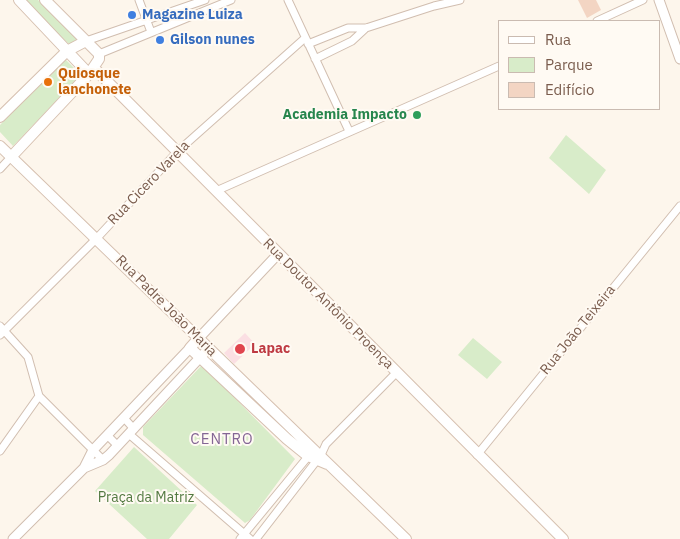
<!DOCTYPE html>
<meta charset="utf-8">
<style>
body{margin:0}
#map{position:relative;width:680px;height:539px;overflow:hidden;background:#fdf6ec;font-family:"IBM Plex Sans",sans-serif}
canvas{display:block}
.legend{position:absolute;left:498px;top:20px;width:162px;height:90px;box-sizing:border-box;background:#fffaf3;border:1px solid #cabbb1;margin:0;padding:6px 9px;list-style:none;font-size:15px;color:#7a5c4d}
.legend li{display:flex;align-items:center;gap:10px;height:25px}
.legend b{width:25px;border:1px solid #cabbb1}
</style>
<div id="map">
<canvas width="680" height="539"></canvas>
<ul class="legend">
<li><b style="height:6px;background:#fff"></b>Rua</li>
<li><b style="height:14px;background:#d8ecc9"></b>Parque</li>
<li><b style="height:14px;background:#f3d5c3"></b>Edifício</li>
</ul>
</div>
<script>
const ctx = document.querySelector('canvas').getContext('2d');
ctx.lineJoin = 'round';
function fill(path, color) {
  ctx.fillStyle = color;
  ctx.fill(path, 'evenodd');
}
function toPath(rows) {
  const path = new Path2D();
  for (const r of rows) {
    path.moveTo(r[0], r[1]);
    for (let i = 2; i < r.length; i += 2) path.lineTo(r[i], r[i + 1]);
  }
  return path;
}
function stroke(path, color, width, dash) {
  ctx.strokeStyle = color;
  ctx.lineWidth = width;
  ctx.lineCap = dash ? 'butt' : 'round';
  ctx.setLineDash(dash || []);
  ctx.stroke(path);
}
function drawText(font, color, halo, rows, align = 'center') {
  ctx.font = font + ' "IBM Plex Sans",sans-serif';
  ctx.lineWidth = 4;
  ctx.setLineDash([]);
  ctx.textBaseline = 'middle';
  ctx.strokeStyle = halo;
  ctx.fillStyle = color;
  for (const [text, x, y, turn = 0] of rows) {
    ctx.save();
    ctx.translate(x, y);
    ctx.rotate((+turn || 0) * Math.PI / 180);
    ctx.textAlign = isNaN(turn) ? turn : align;
    if (halo) ctx.strokeText(text, 0, 0);
    ctx.fillText(text, 0, 0);
    ctx.restore();
  }
}
fill(toPath([
 [245,333,255,344,234,364,224,353]
]), '#fbdfe3');
fill(toPath([
 [22,0,38,0,79,39,69,44],
 [64,58,81,75,13,146,0,132,0,125],
 [566,135,606,170,589,194,549,158],
 [473,338,502,362,487,379,458,355],
 [202,365,295,459,250,520,245,523,143,435,143,427],
 [134,447,197,505,169,539,147,539,95,491]
]), '#d8ecc9');
fill(toPath([
 [578,0,596,0,601,10,587,18]
]), '#f3d5c3');
const minor = toPath([
 [139,0,151,32],
 [288,0,349,131],
 [597,21,643,0],
 [86,41,205,0],
 [308,44,348,28,366,28,434,6,460,0],
 [99,54,231,0],
 [315,59,352,41,366,28],
 [0,169,12,156],
 [216,191,499,66],
 [0,326,28,357,39,396,103,460],
 [0,335,97,238,178,151,305,38],
 [124,418,134,429],
 [129,434,250,539],
 [107,435,117,445],
 [0,451,39,396],
 [477,455,680,206],
 [240,539,311,453],
 [256,539,321,455,326,444,396,373]
]);
const tertiary = toPath([
 [659,0,680,59],
 [198,339,278,254],
 [84,468,103,460,109,455,208,349],
 [13,539,84,468,93,450,190,348]
]);
const secondary = toPath([
 [19,0,89,74],
 [94,68,563,539],
 [0,117,67,51,86,41],
 [0,146,406,539],
 [12,156,89,74,99,59,99,54,45,0],
 [198,339,190,348,287,439,308,456,327,464]
]);
stroke(minor, '#d1beb0', 9);
stroke(tertiary, '#d1beb0', 11);
stroke(secondary, '#d6c0b0', 12);
stroke(minor, '#fff', 7);
stroke(tertiary, '#fff', 9);
stroke(secondary, '#fff', 10);
for (const [x, y, r, color] of [
 [132,15,5,"#3f7fe0"],
 [160,40,5,"#3f7fe0"],
 [48,82,5,"#e8710a"],
 [417,115,5,"#2e9e5b"],
 [240,349,6,"#e0444e"]
]) {
  const dot = new Path2D();
  dot.arc(x, y, r, 0, 2 * Math.PI);
  ctx.fillStyle = color;
  ctx.fill(dot);
  stroke(dot, '#fffaf3', 2);
}
drawText('bold 14px', '#366cbe', '#fffaf3', [
 ["Magazine Luiza",142,15],
 ["Gilson nunes",170,40]
], 'left');
drawText('bold 14px', '#c56008', '#fffaf3', [
 ["Quiosque",58,74],
 ["lanchonete",58,90]
], 'left');
drawText('bold 14px', '#27864d', '#fffaf3', [
 ["Academia Impacto",407,115]
], 'right');
drawText('14px', '#7a5c4d', '#fffaf3', [
 ["Rua Cicero Varela",149,183,-46],
 ["Rua Doutor Antônio Proença",328,304,45],
 ["Rua Padre João Maria",166,306,45],
 ["Rua João Teixeira",578,330,-51]
]);
drawText('bold 14px', '#be3a42', '#fffaf3', [
 ["Lapac",251,349]
], 'left');
drawText('14px', '#537a41', '#fffaf3', [
 ["Praça da Matriz",146,498]
]);
ctx.letterSpacing = '1px';
drawText('15px', '#846695', '#fffaf3', [
 ["CENTRO",222,440]
]);
ctx.letterSpacing = '0px';
</script>
